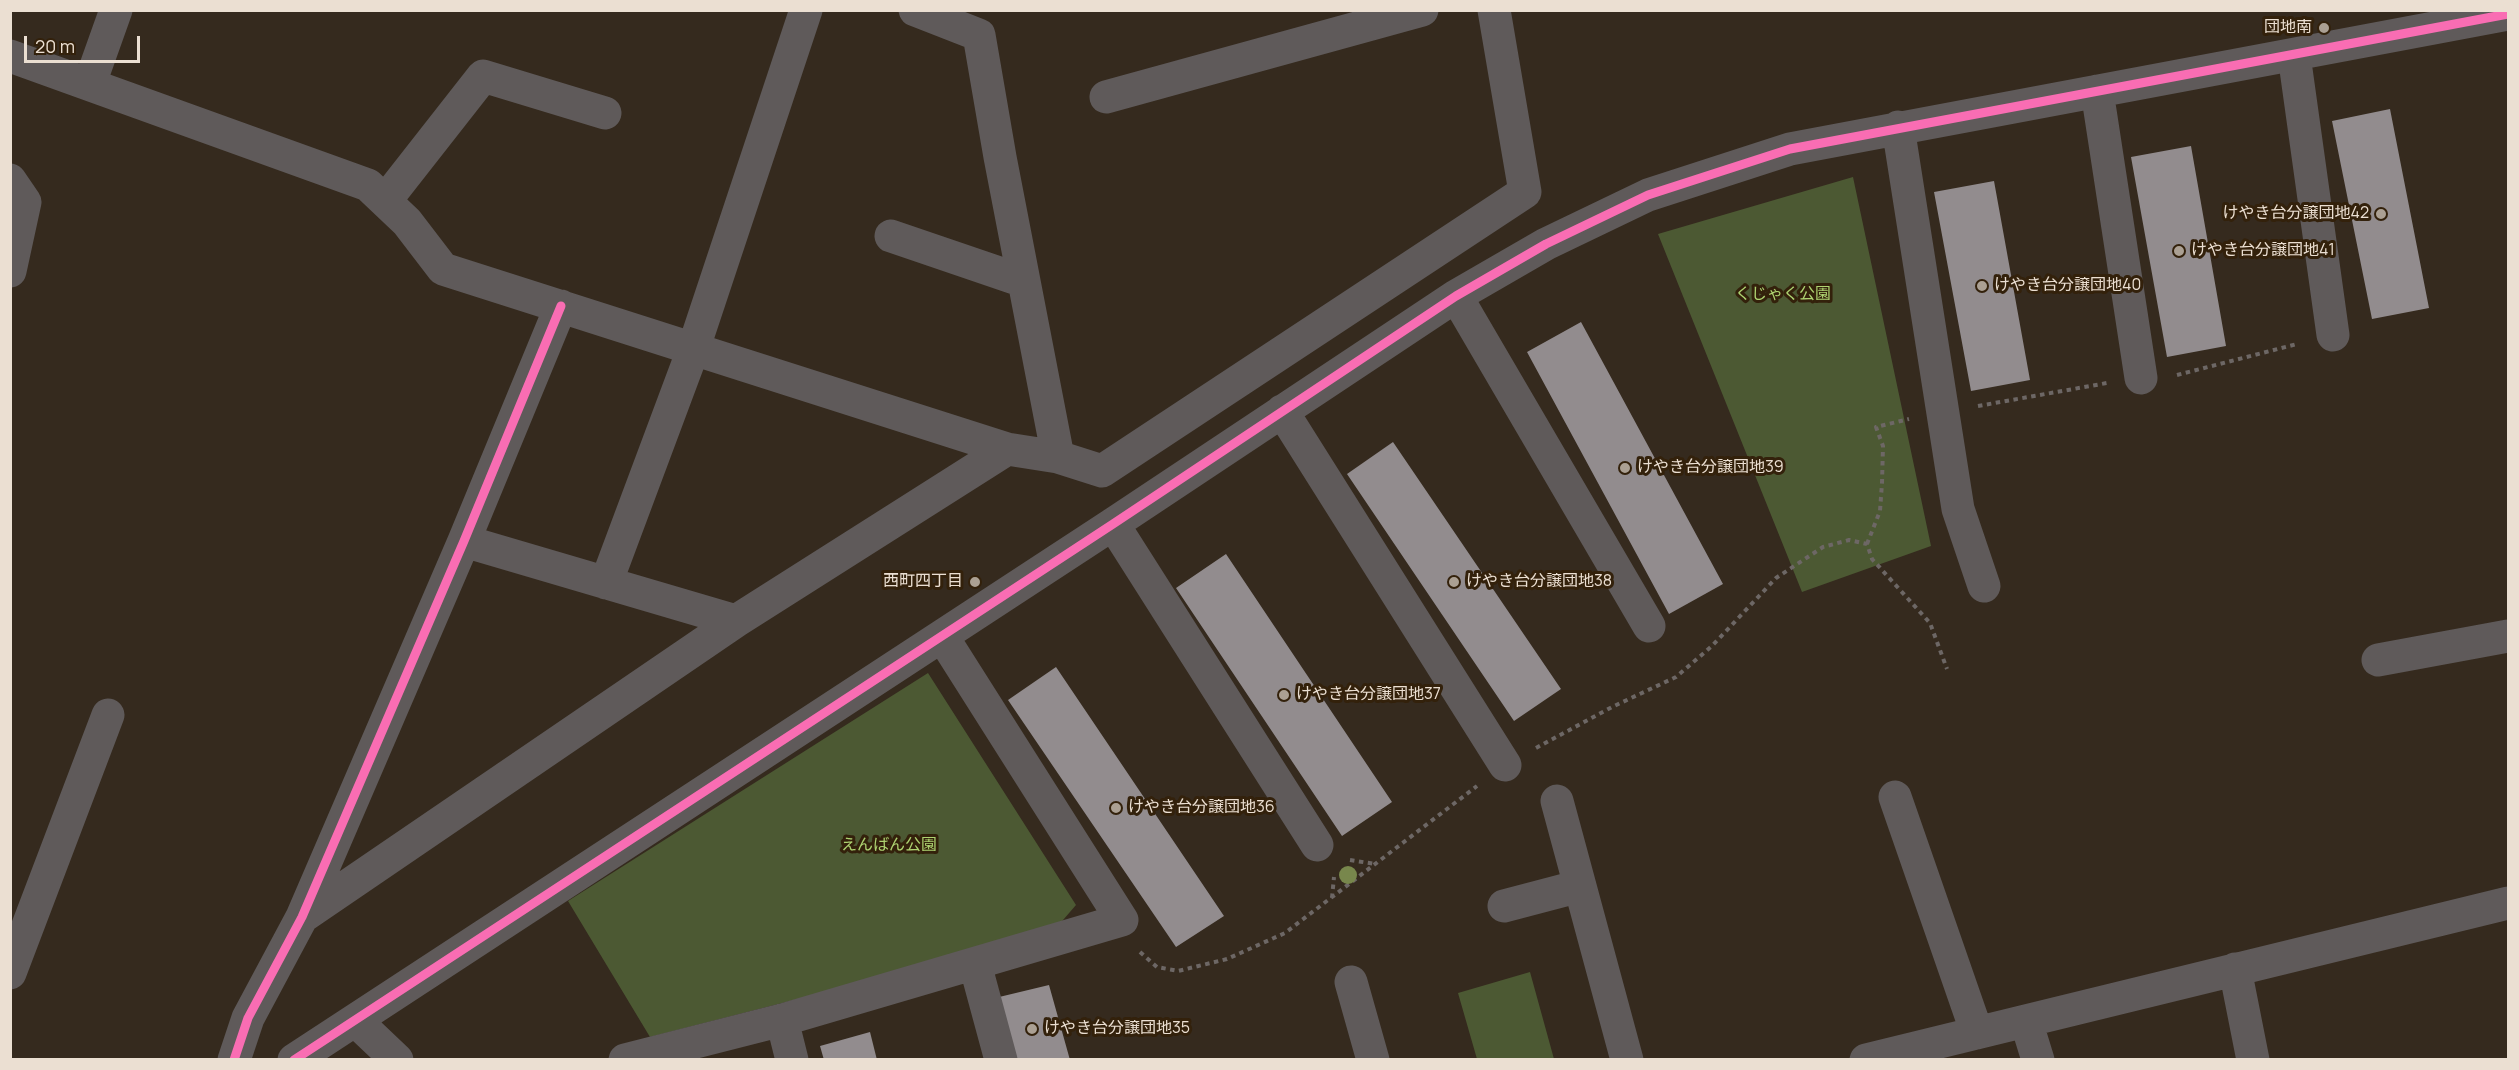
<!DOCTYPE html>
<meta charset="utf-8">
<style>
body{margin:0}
#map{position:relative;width:2519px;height:1070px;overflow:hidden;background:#352a1e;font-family:Manrope,sans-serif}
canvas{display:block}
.frame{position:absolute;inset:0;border:12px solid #ebdfd2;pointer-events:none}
.scale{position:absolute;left:24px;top:36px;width:116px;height:27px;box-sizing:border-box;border:3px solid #ebdfd2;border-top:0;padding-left:8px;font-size:18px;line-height:21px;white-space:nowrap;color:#ebdfd2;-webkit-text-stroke:4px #33210b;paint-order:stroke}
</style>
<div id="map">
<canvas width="2519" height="1070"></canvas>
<div class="frame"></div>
<div class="scale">20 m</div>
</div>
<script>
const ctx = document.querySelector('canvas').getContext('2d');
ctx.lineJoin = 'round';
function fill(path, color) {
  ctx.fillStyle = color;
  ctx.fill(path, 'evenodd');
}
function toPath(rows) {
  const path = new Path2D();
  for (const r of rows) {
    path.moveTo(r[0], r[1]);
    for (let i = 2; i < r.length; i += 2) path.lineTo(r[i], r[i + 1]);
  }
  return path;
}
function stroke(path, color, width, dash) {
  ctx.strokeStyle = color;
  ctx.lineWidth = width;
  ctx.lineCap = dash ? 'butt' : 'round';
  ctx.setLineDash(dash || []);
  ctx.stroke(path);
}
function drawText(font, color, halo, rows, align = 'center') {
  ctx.font = font + ' Manrope,"Noto Sans JP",sans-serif';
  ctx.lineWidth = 6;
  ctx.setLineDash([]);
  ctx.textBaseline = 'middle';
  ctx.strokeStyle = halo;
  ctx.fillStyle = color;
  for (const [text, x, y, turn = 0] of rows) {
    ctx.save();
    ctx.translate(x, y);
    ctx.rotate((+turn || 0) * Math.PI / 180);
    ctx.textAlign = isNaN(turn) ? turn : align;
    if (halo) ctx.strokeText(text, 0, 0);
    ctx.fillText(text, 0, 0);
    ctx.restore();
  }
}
fill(toPath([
 [1853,177,1931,546,1802,592,1658,234],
 [928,673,1076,905,1051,934,650,1037,568,901],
 [1530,972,1554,1059,1477,1059,1458,993]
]), '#4c5933');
fill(toPath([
 [2390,109,2429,308,2372,319,2332,121],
 [2191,146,2226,346,2167,357,2131,157],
 [1994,181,2030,380,1971,391,1934,192],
 [1581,322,1723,584,1669,614,1527,352],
 [1393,442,1561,689,1514,721,1347,474],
 [1226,554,1392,802,1342,836,1176,588],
 [1056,667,1224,916,1176,947,1008,700],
 [1049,985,1070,1060,1012,1060,995,998],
 [870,1032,877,1060,824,1060,820,1046]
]), '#928c8e');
stroke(toPath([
 [2177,375,2297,344],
 [1978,406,2107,383],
 [1867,544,1880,511,1882,483,1883,446,1876,427,1909,419],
 [1536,748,1612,707,1676,677,1712,646,1776,578,1823,547,1849,540,1867,544,1872,559,1930,623,1947,669],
 [1350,860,1375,864],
 [1332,898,1334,877],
 [1140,952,1157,967,1178,971,1227,959,1285,933,1477,786]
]), '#6d6765', 4, [4.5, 4.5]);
stroke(toPath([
 [915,10,979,35,1000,157,1058,457],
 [2294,55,2333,335],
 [10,56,368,185,407,222,443,269,1007,449,1058,457,1102,471,1525,192,1494,10],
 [90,83,116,10],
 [2097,91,2141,378],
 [1106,97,1422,10],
 [1898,127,1958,509,1984,586],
 [10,180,25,202,10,271],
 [385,201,483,76,605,113],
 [891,236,1023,281],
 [1456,296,1649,626],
 [1282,411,1505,765],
 [1113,524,1317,845],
 [464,541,736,621],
 [606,583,693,350,806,10],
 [2378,660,2508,636],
 [1895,797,1977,1033],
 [1557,801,1627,1060],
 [1504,906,1580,886],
 [302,917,736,621,1007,449],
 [975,964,1001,1060],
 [2235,969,2253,1060],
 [10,973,108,715],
 [1351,982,1373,1060],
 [782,1020,792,1060],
 [356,1021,397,1060],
 [2026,1021,2038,1060],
 [234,1060,248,1018,302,917,464,541,561,306],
 [294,1060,1113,524,1456,296,1546,244,1648,195,1790,149,2508,14],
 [625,1060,782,1020,1122,920,942,636],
 [1866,1060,2508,903]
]), '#5f5a5a', 33);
stroke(toPath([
 [234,1060,248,1018,302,917,464,541,561,306],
 [294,1060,1113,524,1456,296,1546,244,1648,195,1790,149,2508,14]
]), '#f96db3', 9);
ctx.fillStyle = '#78874c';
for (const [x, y] of [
 [1348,875]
]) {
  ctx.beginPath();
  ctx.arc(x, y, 9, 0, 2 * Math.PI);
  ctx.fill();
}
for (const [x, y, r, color] of [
 [2324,28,6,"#aba093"],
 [2381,214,6,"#aba093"],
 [2179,251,6,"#aba093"],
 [1982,286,6,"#aba093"],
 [1625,468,6,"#aba093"],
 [975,582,6,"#aba093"],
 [1454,582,6,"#aba093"],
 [1284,695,6,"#aba093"],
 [1116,808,6,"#aba093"],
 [1032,1029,6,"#aba093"]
]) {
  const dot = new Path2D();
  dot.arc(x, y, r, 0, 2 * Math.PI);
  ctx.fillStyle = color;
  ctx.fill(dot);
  stroke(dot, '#33210b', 2);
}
drawText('16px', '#ebdfd2', '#33210b', [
 ["団地南",2312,28,"right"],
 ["けやき台分譲団地42",2369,214,"right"],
 ["けやき台分譲団地41",2191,251],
 ["けやき台分譲団地40",1994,286],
 ["けやき台分譲団地39",1637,468],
 ["西町四丁目",963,582,"right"],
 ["けやき台分譲団地38",1466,582],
 ["けやき台分譲団地37",1296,695],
 ["けやき台分譲団地36",1128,808],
 ["けやき台分譲団地35",1044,1029]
], 'left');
drawText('16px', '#aed371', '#33210b', [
 ["くじゃく公園",1783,295],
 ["えんばん公園",889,846]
]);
</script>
